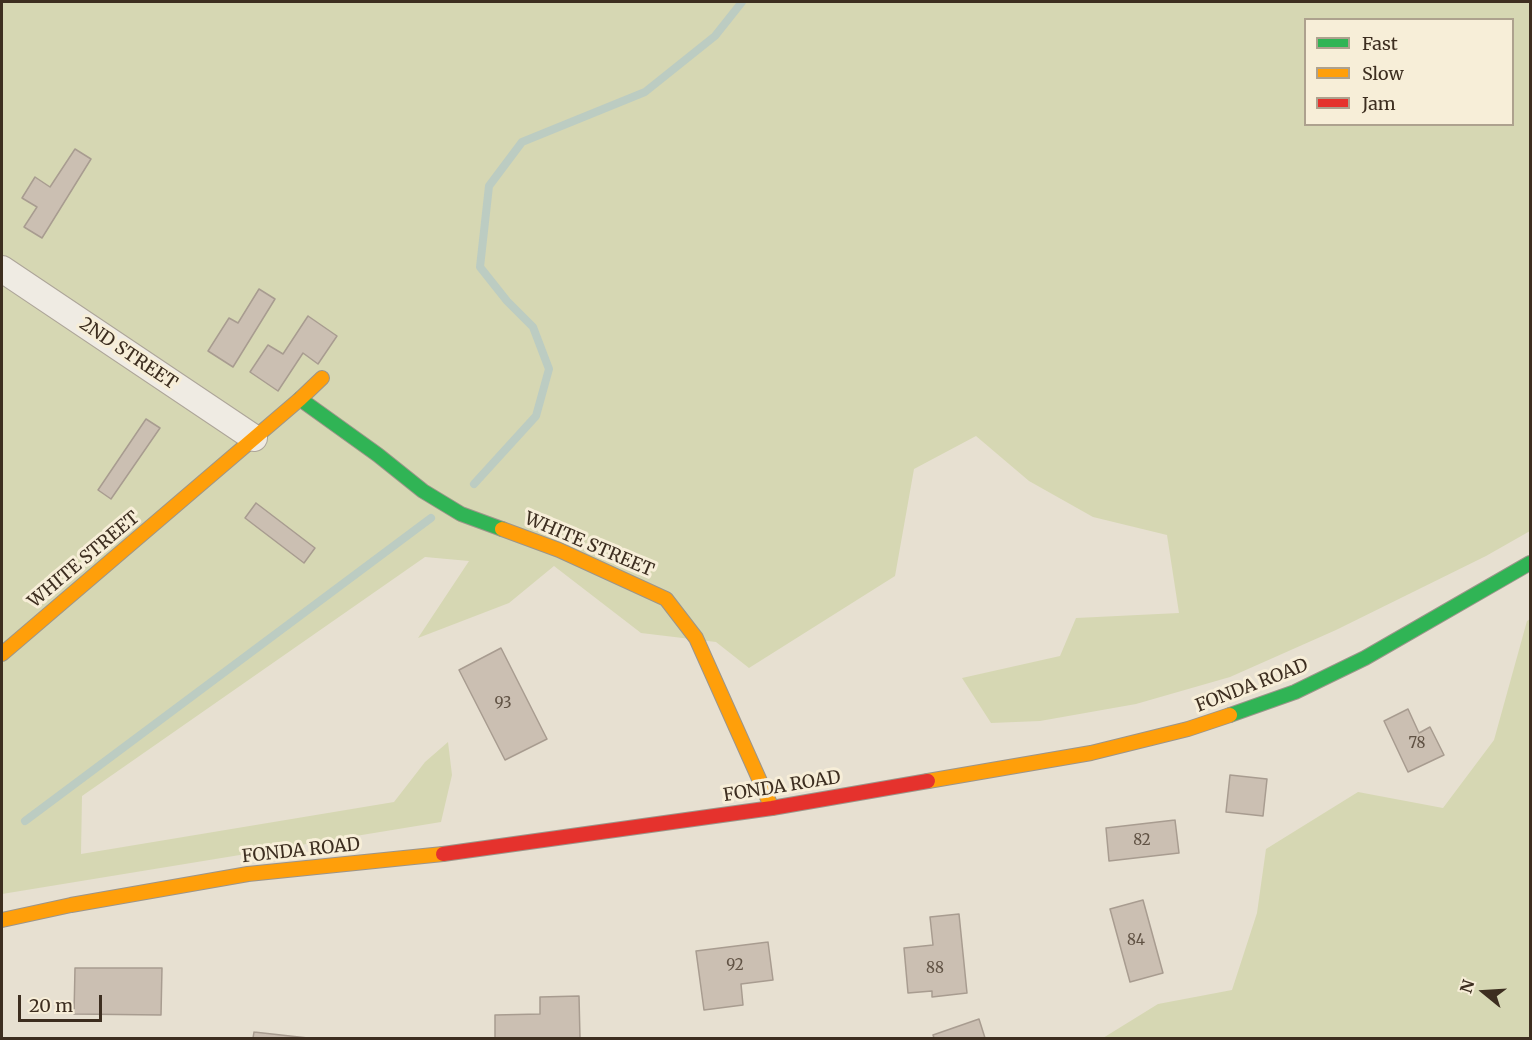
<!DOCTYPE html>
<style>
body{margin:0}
#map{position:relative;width:1532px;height:1040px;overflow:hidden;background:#e7e0d1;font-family:Merriweather,serif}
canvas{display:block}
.frame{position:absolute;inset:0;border:3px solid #3d2e20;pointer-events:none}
.legend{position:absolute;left:1304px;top:18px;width:210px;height:108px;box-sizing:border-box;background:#f7eed8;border:2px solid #ada18e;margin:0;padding:8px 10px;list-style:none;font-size:18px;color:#3d2e20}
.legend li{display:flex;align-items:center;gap:12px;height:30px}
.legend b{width:30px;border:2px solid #ada18e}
.north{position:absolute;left:1454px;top:962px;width:60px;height:60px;-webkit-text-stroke:4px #f7eed8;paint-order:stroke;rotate:288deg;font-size:16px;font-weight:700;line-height:24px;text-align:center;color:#3d2e20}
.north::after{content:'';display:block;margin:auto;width:21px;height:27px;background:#3d2e20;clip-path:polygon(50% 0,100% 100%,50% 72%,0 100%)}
.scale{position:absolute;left:18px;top:995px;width:84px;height:27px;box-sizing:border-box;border:3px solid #3d2e20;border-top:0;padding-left:8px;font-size:18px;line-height:21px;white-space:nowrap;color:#3d2e20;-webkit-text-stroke:4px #f7eed8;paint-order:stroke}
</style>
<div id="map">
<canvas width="1532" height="1040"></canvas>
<div class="frame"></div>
<ul class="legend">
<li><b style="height:8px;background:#30b455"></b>Fast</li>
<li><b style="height:8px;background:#ff9f0a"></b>Slow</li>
<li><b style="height:8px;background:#e5322d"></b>Jam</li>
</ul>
<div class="north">N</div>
<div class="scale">20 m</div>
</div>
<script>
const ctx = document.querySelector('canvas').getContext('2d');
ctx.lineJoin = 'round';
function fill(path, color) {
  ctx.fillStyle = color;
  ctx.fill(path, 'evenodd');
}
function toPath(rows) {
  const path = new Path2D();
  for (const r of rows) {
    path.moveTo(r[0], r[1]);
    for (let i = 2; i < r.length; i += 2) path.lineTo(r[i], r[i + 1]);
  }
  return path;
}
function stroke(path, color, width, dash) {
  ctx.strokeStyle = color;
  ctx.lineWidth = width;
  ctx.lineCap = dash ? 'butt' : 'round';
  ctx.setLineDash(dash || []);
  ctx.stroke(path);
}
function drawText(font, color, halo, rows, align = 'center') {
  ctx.font = font + ' Merriweather,serif';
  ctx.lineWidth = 6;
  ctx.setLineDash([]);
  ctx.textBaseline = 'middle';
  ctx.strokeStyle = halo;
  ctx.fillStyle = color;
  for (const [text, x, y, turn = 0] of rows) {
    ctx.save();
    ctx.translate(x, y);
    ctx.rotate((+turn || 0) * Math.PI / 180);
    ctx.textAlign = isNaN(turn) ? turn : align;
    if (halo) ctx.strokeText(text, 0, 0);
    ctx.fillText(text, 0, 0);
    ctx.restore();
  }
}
fill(toPath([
 [2,2,1530,2,1530,531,1486,556,1336,630,1230,677,1136,704,1040,721,991,723,962,678,1060,656,1076,618,1179,613,1167,535,1093,517,1029,481,976,436,914,469,895,576,749,668,716,642,641,633,554,566,509,603,418,638,469,561,425,557,82,796,81,854,394,802,425,762,448,742,452,775,441,822,2,894],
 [1306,20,1512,20,1512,124,1306,124],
 [1530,619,1530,1038,1103,1038,1158,1004,1232,990,1257,913,1266,849,1358,792,1443,808,1494,740,1527,621]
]), '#d6d7b3');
stroke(toPath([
 [474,484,536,416,549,369,533,327,507,301,480,267,489,186,522,142,645,92,715,36,742,2],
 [25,821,431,518]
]), '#bcccc2', 8);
const building = toPath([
 [75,149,91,159,42,238,24,227,37,207,22,198,35,177,50,187,75,149],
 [259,289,275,299,233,367,208,351,229,318,238,323,259,289],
 [308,316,337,336,318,364,303,353,278,391,250,372,268,345,283,354,308,316],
 [146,419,160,428,111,499,98,490,146,419],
 [256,503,315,548,304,563,245,518,256,503],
 [501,648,547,739,505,760,459,670,501,648],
 [1408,709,1419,733,1430,727,1444,755,1408,772,1384,721,1408,709],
 [1230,775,1267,779,1263,816,1226,812,1230,775],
 [1175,820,1179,853,1109,861,1106,828,1175,820],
 [1143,900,1163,973,1130,982,1110,909,1143,900],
 [959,914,967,993,932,997,932,991,908,993,904,948,933,945,930,917,959,914],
 [768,942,773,980,741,984,743,1005,704,1010,696,951,768,942],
 [75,968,162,968,161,1015,74,1014,75,968],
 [579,996,580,1038,495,1038,495,1015,540,1014,540,997,579,996],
 [979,1019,985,1038,934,1038,933,1035,979,1019],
 [254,1032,308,1038,253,1038,254,1032]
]);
fill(building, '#cbbfb2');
stroke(building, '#a89c90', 1.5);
const street = toPath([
 [2,269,254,438]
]);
const fast = toPath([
 [300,399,378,455,423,491,461,514,502,529],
 [1230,715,1295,692,1365,658,1530,563]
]);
const slow = toPath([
 [502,529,559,550,666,599,696,638,772,808],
 [2,654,300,399,322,378],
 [928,781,1091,753,1188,729,1230,715],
 [2,920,71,905,248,874,443,854]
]);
const jam = toPath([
 [443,854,772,808,928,781]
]);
stroke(street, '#ada599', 28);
stroke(fast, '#9c958a', 16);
stroke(slow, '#9c958a', 16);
stroke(jam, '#9c958a', 16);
stroke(street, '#efebe3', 26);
stroke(fast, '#30b455', 14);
stroke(slow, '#ff9f0a', 14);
stroke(jam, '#e5322d', 14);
drawText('15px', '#605244', null, [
 ["93",503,704],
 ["78",1417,744],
 ["82",1142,841],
 ["84",1136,941],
 ["92",735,966],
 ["88",935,969]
]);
drawText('18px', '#3d2e20', '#f7eed8', [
 ["2ND STREET",128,354,34],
 ["WHITE STREET",589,545,23],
 ["WHITE STREET",84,560,-40],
 ["FONDA ROAD",1252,686,-21],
 ["FONDA ROAD",782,787,-9],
 ["FONDA ROAD",301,851,-6]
]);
</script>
